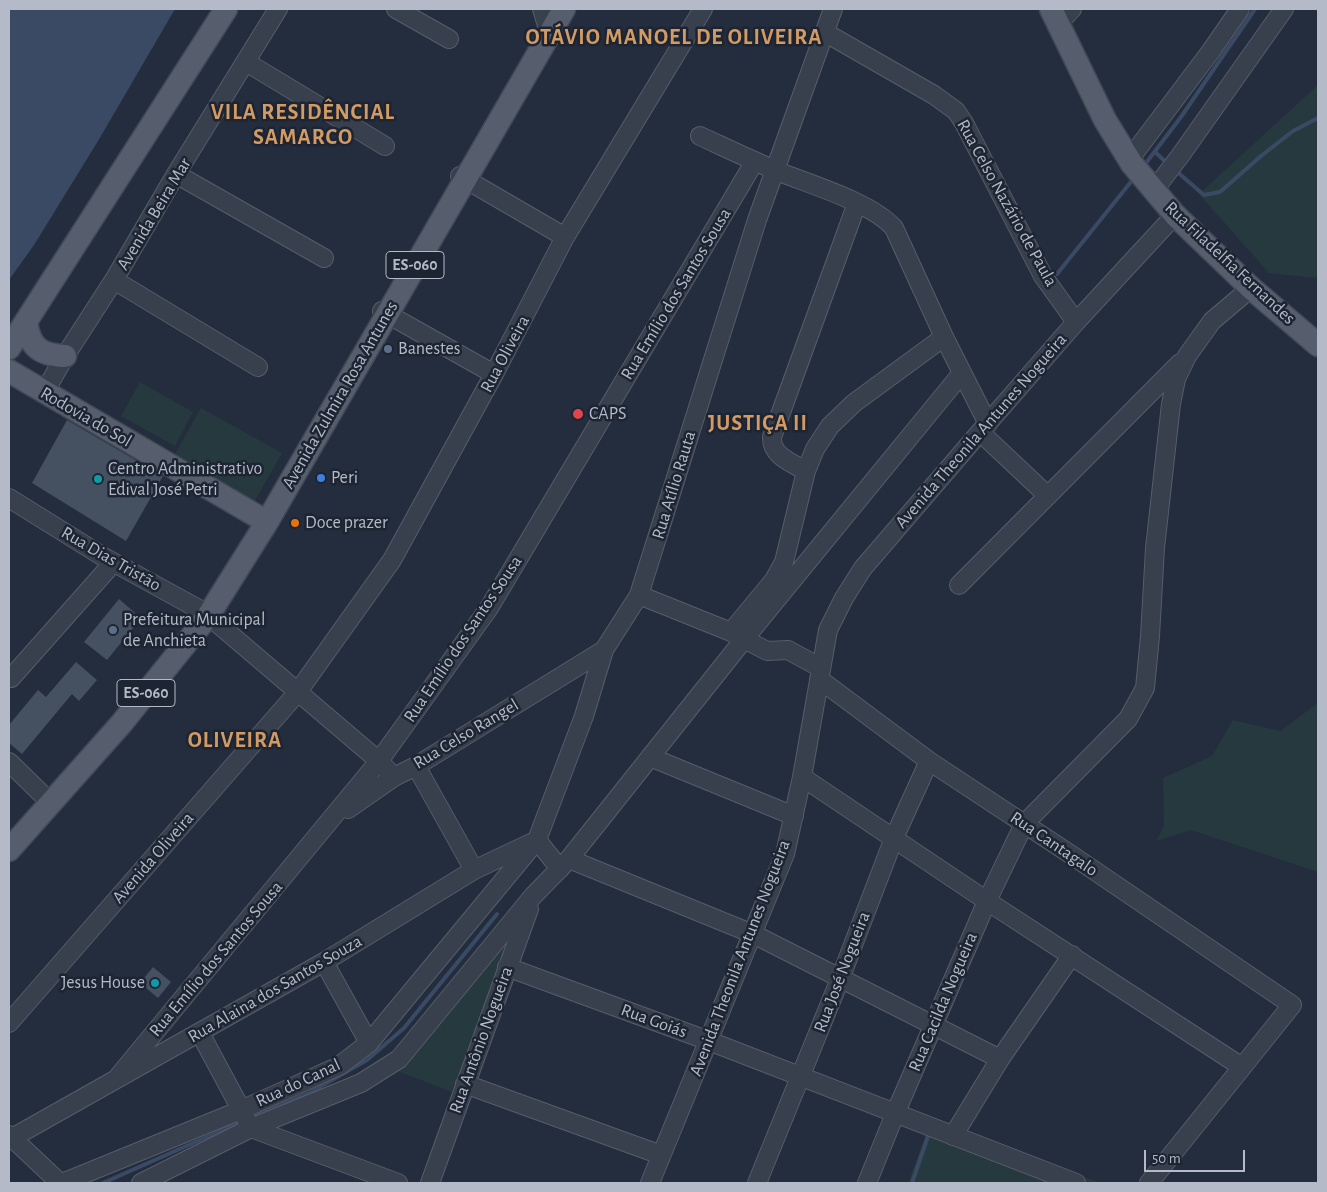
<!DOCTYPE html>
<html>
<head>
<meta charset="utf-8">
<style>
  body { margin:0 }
  #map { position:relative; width:1327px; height:1192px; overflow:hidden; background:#242d3d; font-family:"Alegreya Sans",sans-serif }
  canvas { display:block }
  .frame { position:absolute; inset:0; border:10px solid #b4bac8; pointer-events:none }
  .scale { position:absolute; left:1144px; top:1150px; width:101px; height:22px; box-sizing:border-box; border:2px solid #b4bac8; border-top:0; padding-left:6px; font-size:15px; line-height:18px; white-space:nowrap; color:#b4bac8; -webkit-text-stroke:4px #1d2432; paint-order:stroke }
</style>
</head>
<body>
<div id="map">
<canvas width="1327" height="1192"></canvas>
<div class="frame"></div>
<div class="scale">50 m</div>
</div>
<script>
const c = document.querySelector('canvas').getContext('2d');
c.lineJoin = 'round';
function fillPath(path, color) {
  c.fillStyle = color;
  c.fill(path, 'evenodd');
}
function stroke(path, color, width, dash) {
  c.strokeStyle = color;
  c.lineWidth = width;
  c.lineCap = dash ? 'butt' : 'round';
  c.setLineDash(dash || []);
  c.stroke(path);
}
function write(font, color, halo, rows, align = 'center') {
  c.font = font + ' "Alegreya Sans",sans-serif';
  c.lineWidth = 5;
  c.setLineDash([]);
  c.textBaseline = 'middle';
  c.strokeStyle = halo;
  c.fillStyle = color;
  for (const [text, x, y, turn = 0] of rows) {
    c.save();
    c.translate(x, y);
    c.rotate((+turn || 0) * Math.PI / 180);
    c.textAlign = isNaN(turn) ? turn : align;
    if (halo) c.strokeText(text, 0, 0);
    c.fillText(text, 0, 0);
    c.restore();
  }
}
fillPath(new Path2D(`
  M1318,85V274L1316,278L1269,273L1199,194Z
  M140,382L193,412L175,446L121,416Z
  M201,408L282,453L253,504L172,459Z
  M1318,703V872L1191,830L1156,841L1164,826L1163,778L1212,756L1233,720L1280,731Z
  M514,928L452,1092L395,1070Z
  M931,1121L988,1140L1100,1183H908Z`), '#26393e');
fillPath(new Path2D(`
  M9,9H175L98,141L34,245L9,280Z`), '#3a4a65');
stroke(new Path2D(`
  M1155,152L1168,164
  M1143,167L1181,117L1255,9
  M1175,170L1204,195L1220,192L1261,156L1293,131L1318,118
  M1057,274L1134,178
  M257,1115L311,1092L367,1060L404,1028L497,914
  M103,1183L236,1124
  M912,1183L928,1136`), '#3a4a65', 4);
fillPath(new Path2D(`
  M67,420L163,476L126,541L32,483Z
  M119,599L141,618L107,660L84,642Z
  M76,662L97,680L79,701L72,694L22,754L9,743V725L38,690L46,697Z
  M153,967L171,982L158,998L140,983Z`), '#455061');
const minor = new Path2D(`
  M396,9L449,39
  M542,9L549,32
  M1058,24L1072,9
  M826,33L934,95L956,111L964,123L1043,276L1076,322
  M246,62L385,146
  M700,136C726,148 751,160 777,171C811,185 871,202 894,228L944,337L988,424
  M1129,160L1211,51L1240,9
  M176,174L324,258
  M460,176L565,237
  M1154,190L1180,156L1284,9
  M114,280L258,367
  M382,311L494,374
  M44,393L65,356L114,280L176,174L278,9
  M980,432L1048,496
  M806,471C792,463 771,456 772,437L857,203
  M9,498L102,556L204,612L379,761L394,777
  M959,585L1180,363
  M639,595L731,632L767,651L788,650L821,668
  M731,632L774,580L784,562L806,471L815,449L830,426L854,403L944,337
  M9,678H11L113,563
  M819,679L929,761L1070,854L1292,1005L1149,1183
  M650,757L794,816
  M9,762L51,803
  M416,766L474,870
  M802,777L987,901L1242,1067
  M348,809L394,777L416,766L604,650
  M537,840L560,869
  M569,859L753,934L1000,1059
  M324,962L369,1043
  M507,967L709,1041L1076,1183
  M9,1023L297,693L392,560L494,374L565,237L703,9
  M200,1033L251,1128L398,1183
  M117,1078L379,761L489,608L755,161
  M465,1084L661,1155
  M9,1135L60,1183
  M953,1136L1000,1059L1072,955
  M12,1138L324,962L474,870L531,843
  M62,1183L241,1110L339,1066L369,1043L537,840L584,716L604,650L639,595L757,220L833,9
  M141,1183L251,1128L361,1083L399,1059L533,896L569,859L745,638L962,373
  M430,1183L529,909
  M650,1183L785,854L802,777L828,630L844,598L863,568L980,432L1076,322L1175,215
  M757,1183L840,979L894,838L929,761
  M867,1183L895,1114L987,901L1024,824L1128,719L1145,688L1150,636L1155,548L1171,404L1176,379L1187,356L1212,321L1251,288`);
const major = new Path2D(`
  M1051,9L1105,120L1132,164L1175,215L1251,288L1318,345
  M26,321C29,347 40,355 65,356
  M9,348L226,9
  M9,371L267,522
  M9,850L121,724L208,616L267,522L564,9`);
stroke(minor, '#565d6b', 20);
stroke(major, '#414856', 25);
stroke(minor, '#383f4d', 18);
stroke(major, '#565e6d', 22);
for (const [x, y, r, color] of [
  [388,349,5,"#5c6f8a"],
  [578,414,6,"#e0444e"],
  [321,478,5,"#3f7fe0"],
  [98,479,5,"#0f9aa8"],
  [295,523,5,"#e8710a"],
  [113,630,5,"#5c6f8a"],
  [155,983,5,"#0f9aa8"]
]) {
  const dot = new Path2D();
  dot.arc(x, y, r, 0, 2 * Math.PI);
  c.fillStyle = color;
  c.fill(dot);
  stroke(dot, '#1d2432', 2);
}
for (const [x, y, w] of [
  [415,265,58],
  [146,693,58]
]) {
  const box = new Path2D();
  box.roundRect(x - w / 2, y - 13.5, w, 27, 4);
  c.fillStyle = '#1d2432';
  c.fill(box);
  stroke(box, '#b4bac8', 1);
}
write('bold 16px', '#b4bac8', null, [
  ["ES-060",415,265],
  ["ES-060",146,693]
]);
write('18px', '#b4bac8', '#1d2432', [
  ["Rua Celso Nazário de Paula",1007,203,61],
  ["Avenida Beira Mar",154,214,-59],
  ["Rua Filadelfia Fernandes",1230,263,43],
  ["Rua Emílio dos Santos Sousa",676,294,-59],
  ["Rua Oliveira",505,354,-62],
  ["Avenida Zulmira Rosa Antunes",340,395,-60],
  ["Rodovia do Sol",86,417,30],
  ["Avenida Theonila Antunes Nogueira",981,431,-49],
  ["Rua Atílio Rauta",674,485,-73],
  ["Rua Dias Tristão",111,559,30],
  ["Rua Emílio dos Santos Sousa",463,639,-56],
  ["Rua Celso Rangel",466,734,-31],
  ["Rua Cantagalo",1054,844,34],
  ["Avenida Oliveira",153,858,-49],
  ["Avenida Theonila Antunes Nogueira",740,958,-69],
  ["Rua Emílio dos Santos Sousa",216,959,-50],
  ["Rua José Nogueira",842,972,-69],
  ["Rua Alaina dos Santos Souza",275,989,-30],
  ["Rua Cacilda Nogueira",943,1002,-67],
  ["Rua Goiás",654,1021,20],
  ["Rua Antônio Nogueira",481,1040,-70],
  ["Rua do Canal",298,1083,-25]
]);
write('18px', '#b4bac8', '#1d2432', [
  ["Banestes",398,349],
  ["CAPS",589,414],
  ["Centro Administrativo",108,469],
  ["Edival José Petri",108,490],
  ["Peri",331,478],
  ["Doce prazer",305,523],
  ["Prefeitura Municipal",123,620],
  ["de Anchieta",123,641],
  ["Jesus House",145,983,"right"]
], 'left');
c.letterSpacing = '1px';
write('bold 22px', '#d29b65', '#1d2432', [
  ["OTÁVIO MANOEL DE OLIVEIRA",674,37],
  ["VILA RESIDÊNCIAL",303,112],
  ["SAMARCO",303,137],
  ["JUSTIÇA II",758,423],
  ["OLIVEIRA",235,740]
]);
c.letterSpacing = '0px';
</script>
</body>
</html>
